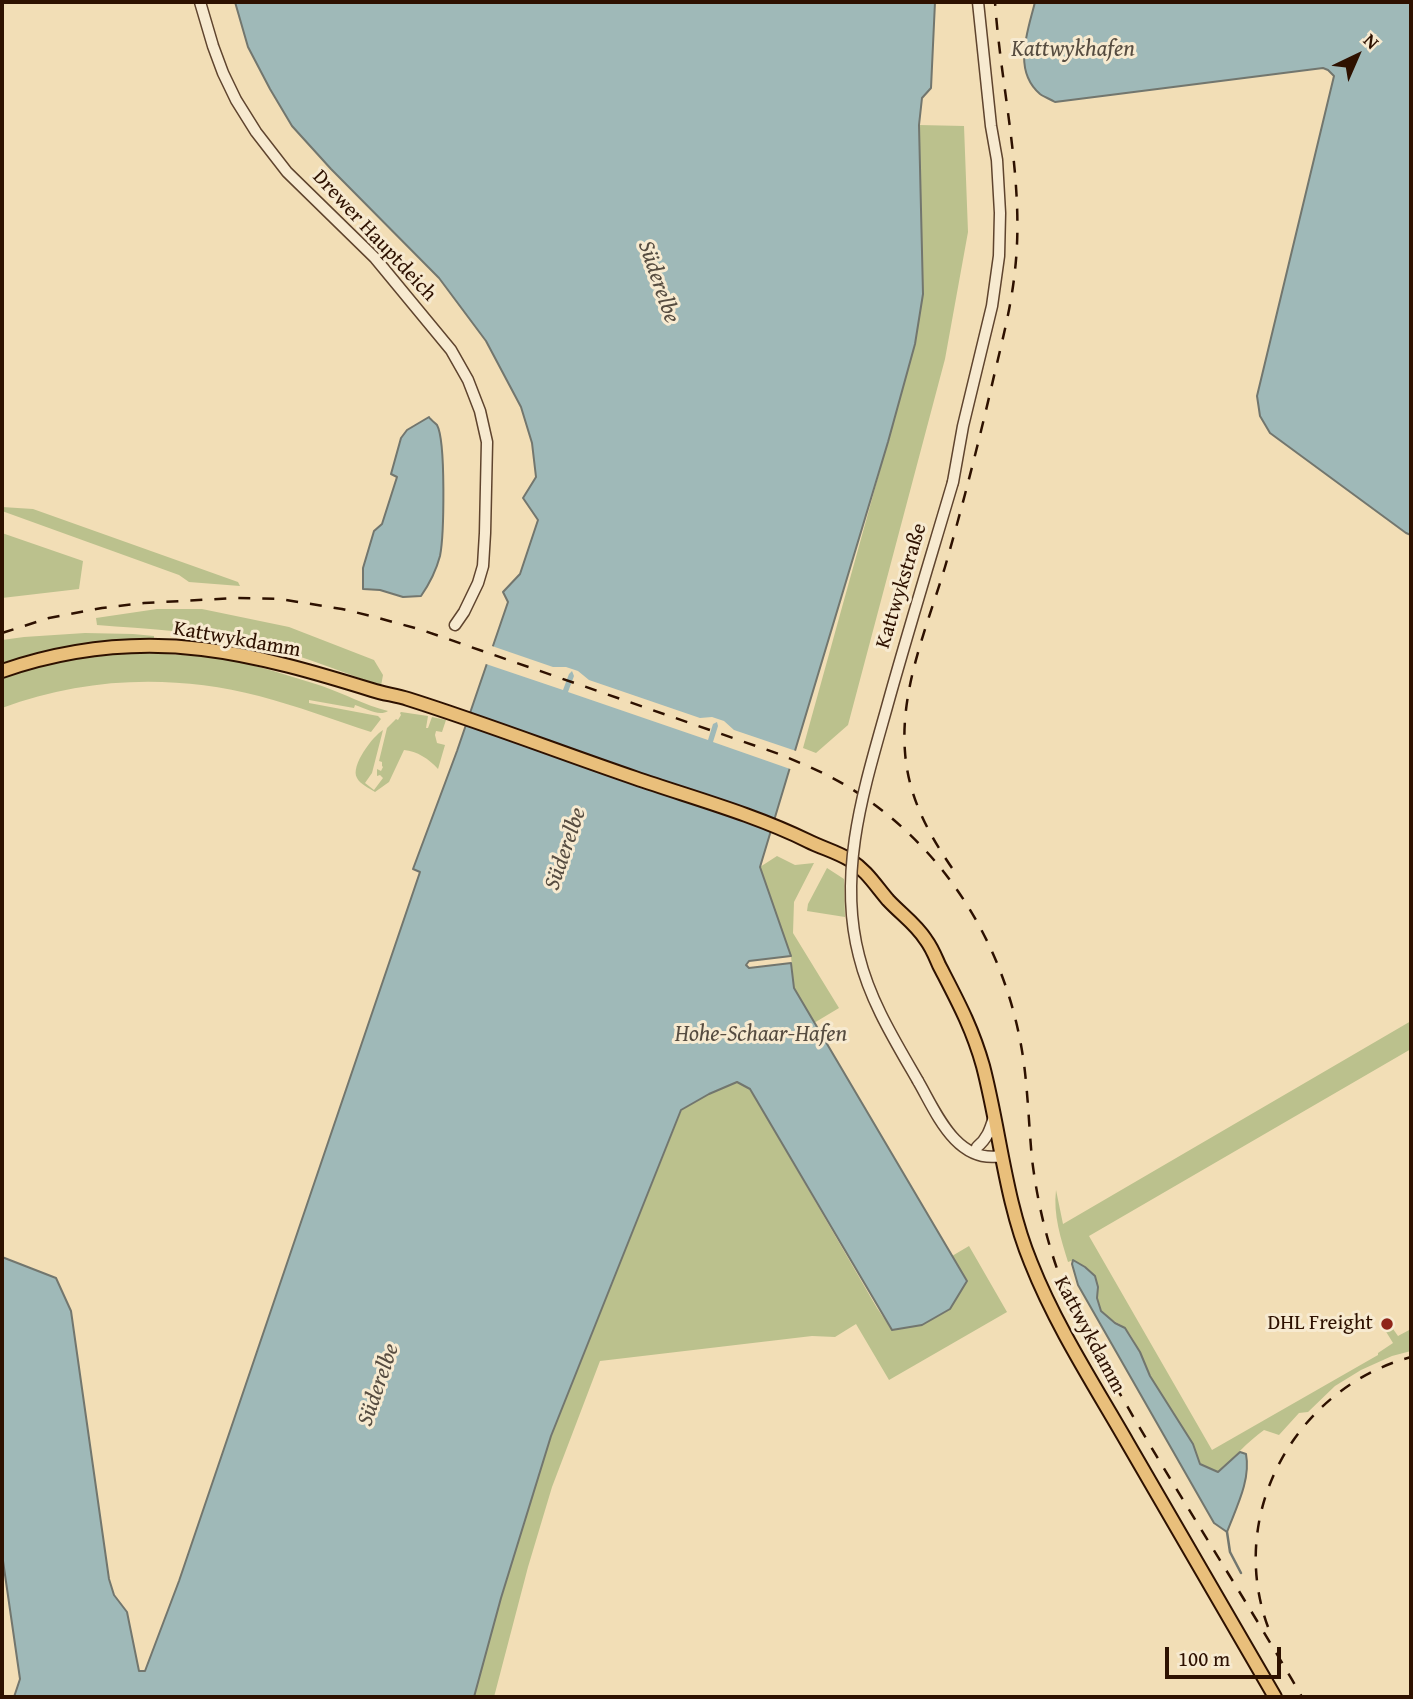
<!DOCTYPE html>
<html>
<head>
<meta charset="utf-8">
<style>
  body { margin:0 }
  #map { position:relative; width:1413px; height:1699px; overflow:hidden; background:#f2deb6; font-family:"Gentium Book Plus",serif }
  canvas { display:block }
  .frame { position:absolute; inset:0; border:4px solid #2e1100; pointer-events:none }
  .north { position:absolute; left:1322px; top:21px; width:70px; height:70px; -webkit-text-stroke:5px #f7ead0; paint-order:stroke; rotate:44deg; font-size:19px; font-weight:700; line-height:28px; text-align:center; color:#2e1100 }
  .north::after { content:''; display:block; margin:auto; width:24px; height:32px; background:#2e1100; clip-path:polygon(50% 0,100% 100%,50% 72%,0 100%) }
  .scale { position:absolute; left:1165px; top:1647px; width:116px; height:32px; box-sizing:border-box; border:4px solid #2e1100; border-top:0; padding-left:9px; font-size:21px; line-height:24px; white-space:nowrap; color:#2e1100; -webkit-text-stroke:5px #f7ead0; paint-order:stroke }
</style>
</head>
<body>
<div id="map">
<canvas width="1413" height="1699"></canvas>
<div class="frame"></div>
<div class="north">N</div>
<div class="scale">100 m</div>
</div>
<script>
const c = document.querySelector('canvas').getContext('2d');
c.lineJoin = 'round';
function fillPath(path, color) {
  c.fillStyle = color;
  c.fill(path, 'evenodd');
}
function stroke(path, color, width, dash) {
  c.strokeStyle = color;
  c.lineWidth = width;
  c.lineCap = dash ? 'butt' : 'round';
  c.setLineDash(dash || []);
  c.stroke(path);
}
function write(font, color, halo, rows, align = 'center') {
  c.font = font + ' "Gentium Book Plus",serif';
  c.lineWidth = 6;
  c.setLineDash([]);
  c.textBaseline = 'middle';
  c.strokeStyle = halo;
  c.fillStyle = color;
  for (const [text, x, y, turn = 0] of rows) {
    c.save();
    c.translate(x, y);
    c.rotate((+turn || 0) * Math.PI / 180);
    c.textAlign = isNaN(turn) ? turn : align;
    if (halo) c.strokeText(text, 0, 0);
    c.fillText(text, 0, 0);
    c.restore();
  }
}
fillPath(new Path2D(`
  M919,125L964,126L968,232L945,359L848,725L816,753L803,748L915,344L923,294Z
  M2,507L33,509L238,582L240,586L189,582L179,575L2,511Z
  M2,533L83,561L79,589L2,598Z
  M157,609H202L289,627L374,660L383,675L381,686C337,670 293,652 247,642C198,631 147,629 97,625L96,618Z
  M85,633L133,634L154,636V642L2,666V640L24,637Z
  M142,653C169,654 196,655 223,659C257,665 290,676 322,686C345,694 364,705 388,711C379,717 365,708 355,705L354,708L309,700V703L378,716L381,719L371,732C334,720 297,706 259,696C174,674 85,677 2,708V678C47,662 94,655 142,653Z
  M401,712L428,716L426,728H428L432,717L446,720L442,732L436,731L435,735L437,743L445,745L438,769C429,759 417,751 404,750L389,782L375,792C369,788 360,784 357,778C350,766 373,736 383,730L372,773L365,783L374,790L383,778L380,775L377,776V769L381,771L383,767L382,766V762L379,761L387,728L396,719L398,720L401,715L400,713Z
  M777,856L795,865L814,863L794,902L793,933L839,1008L814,1023L794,988L791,956L760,867Z
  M827,868L844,879L845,917L807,911L808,904Z
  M1411,1021V1049L1089,1236L1212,1450L1378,1355V1353L1393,1343L1385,1330L1391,1326L1398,1336L1411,1329V1351L1392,1356L1361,1370L1335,1386L1308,1412L1299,1413L1279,1435L1264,1430C1247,1442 1234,1458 1218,1472L1200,1464C1188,1433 1168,1407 1151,1378C1142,1362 1138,1343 1126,1329C1119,1322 1105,1319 1100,1309C1097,1302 1097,1295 1098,1287L1074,1260L1068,1262C1061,1239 1053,1215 1056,1190L1063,1224Z
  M737,1082L750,1089L877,1308L892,1330L966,1281L952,1256L969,1246L1007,1312L889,1380L856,1324L835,1337L812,1336L600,1361L552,1487L528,1567L494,1697H474L501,1598L551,1436L682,1109L709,1094Z`), '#bbc18d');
const water = new Path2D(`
  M235,2H935L931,88L922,98L919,125L923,294L915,344L888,442L760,867L791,956L749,961L746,965L749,968L791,963L794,988L967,1281L950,1309L922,1325L892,1330L750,1089L737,1082L709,1094L681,1110L551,1436L501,1598L474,1697H14L20,1679L2,1554V1257L56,1278L71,1311L109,1579L114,1595L127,1612L139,1671H145L179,1581L420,872L413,869L457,751L508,602L503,592L520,574L538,520L523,498L536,477L532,443L521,407L486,341L439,278L331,169L292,126L270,89L248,47Z
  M1035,2H1411V535L1406,533L1270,433L1260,416L1257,396L1334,76L1328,70L1323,68L1055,102C1050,99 1044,97 1040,94C1012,70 1028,31 1035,2Z
  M429,417C429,418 436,424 437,425C446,441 444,536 440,556C436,571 430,583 421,596L403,597L380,590L363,589V568L374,531L382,524L397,477L391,474L401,438L407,430Z
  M1073,1260L1085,1267L1095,1276L1098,1287L1097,1298L1101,1311L1115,1323L1125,1328L1140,1352L1150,1376L1193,1444L1200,1464L1218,1472L1240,1452L1246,1454C1251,1480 1236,1508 1227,1532L1214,1523L1078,1285L1072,1264Z`);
fillPath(water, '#9fb9b8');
stroke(water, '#72766e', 2);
fillPath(new Path2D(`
  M489,645L553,667H566L578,671L589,680L700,718L712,717L724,721L734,730L799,752L793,770L713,742L718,726L717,722L713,724L708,740L568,692L574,676L572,671L569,674L563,690L483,663Z`), '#f2deb6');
stroke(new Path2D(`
  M1227,1532L1230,1552L1241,1573`), '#72766e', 2.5);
const minor = new Path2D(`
  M200,2L213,46L223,73L236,100L256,132L287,172L375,258L451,350L468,380L480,411L487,442L485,533L483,566L478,583L464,612L455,625
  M953,482L963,426L992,306L999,256L1000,213L997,160L991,126L978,2
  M918,1081C936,1112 956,1164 1001,1156
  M977,1147C987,1139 990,1130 994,1117`);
const major = new Path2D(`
  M2,671C66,649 135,641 202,649C260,656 317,673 372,690C384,694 396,695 408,699C484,723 559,752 635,778C693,798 753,814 808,841C822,848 837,852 850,860C866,870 876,886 888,900C901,914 916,924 926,940C932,948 935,956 939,965C957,1000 972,1027 983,1066C1000,1131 1005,1200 1031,1263C1056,1326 1093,1383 1127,1442C1176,1527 1226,1612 1275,1697`);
stroke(minor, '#5f442e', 13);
stroke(major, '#2e1100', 16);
stroke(minor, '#f7ead0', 10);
stroke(major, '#e9bf7b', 12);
stroke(new Path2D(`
  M2,633L49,618L102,608L144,603L236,598L280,599L342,609L375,617L422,630L779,754C803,764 828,774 850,788C947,848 1009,951 1024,1064C1028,1095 1029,1127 1032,1159C1038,1208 1050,1255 1069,1300C1087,1341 1112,1379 1134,1418C1189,1512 1248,1603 1302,1697
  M952,868C928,833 908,796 905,752C900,689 927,627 945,567C962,508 977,449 991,389C1000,349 1011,310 1015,270C1025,182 1001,90 995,2
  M1268,1627C1226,1513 1296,1388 1411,1357`), '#2e1100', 2.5, [12, 12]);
const minorBridge = new Path2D(`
  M918,1081C895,1041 870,1001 859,956C836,868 867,780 890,696C910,625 932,553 953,482`);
stroke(minorBridge, '#5f442e', 13, []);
stroke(minorBridge, '#f7ead0', 10);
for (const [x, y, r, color] of [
  [1387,1324,7,"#8f2418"]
]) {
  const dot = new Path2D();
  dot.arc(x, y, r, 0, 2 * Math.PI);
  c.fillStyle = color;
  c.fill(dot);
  stroke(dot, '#f7ead0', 2.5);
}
write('21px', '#2e1100', '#f7ead0', [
  ["Drewer Hauptdeich",374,236,47],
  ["Kattwykstraße",902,586,-73],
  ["Kattwykdamm",237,640,10],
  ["Kattwykdamm",1089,1335,62]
]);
write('21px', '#2e1100', '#f7ead0', [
  ["DHL Freight",1373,1324]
], 'right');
write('italic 23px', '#564c40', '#f7ead0', [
  ["Kattwykhafen",1073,50],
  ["Süderelbe",658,282,71],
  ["Süderelbe",566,849,-71],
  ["Hohe-Schaar-Hafen",761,1035],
  ["Süderelbe",379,1385,-71]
]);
</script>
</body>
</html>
